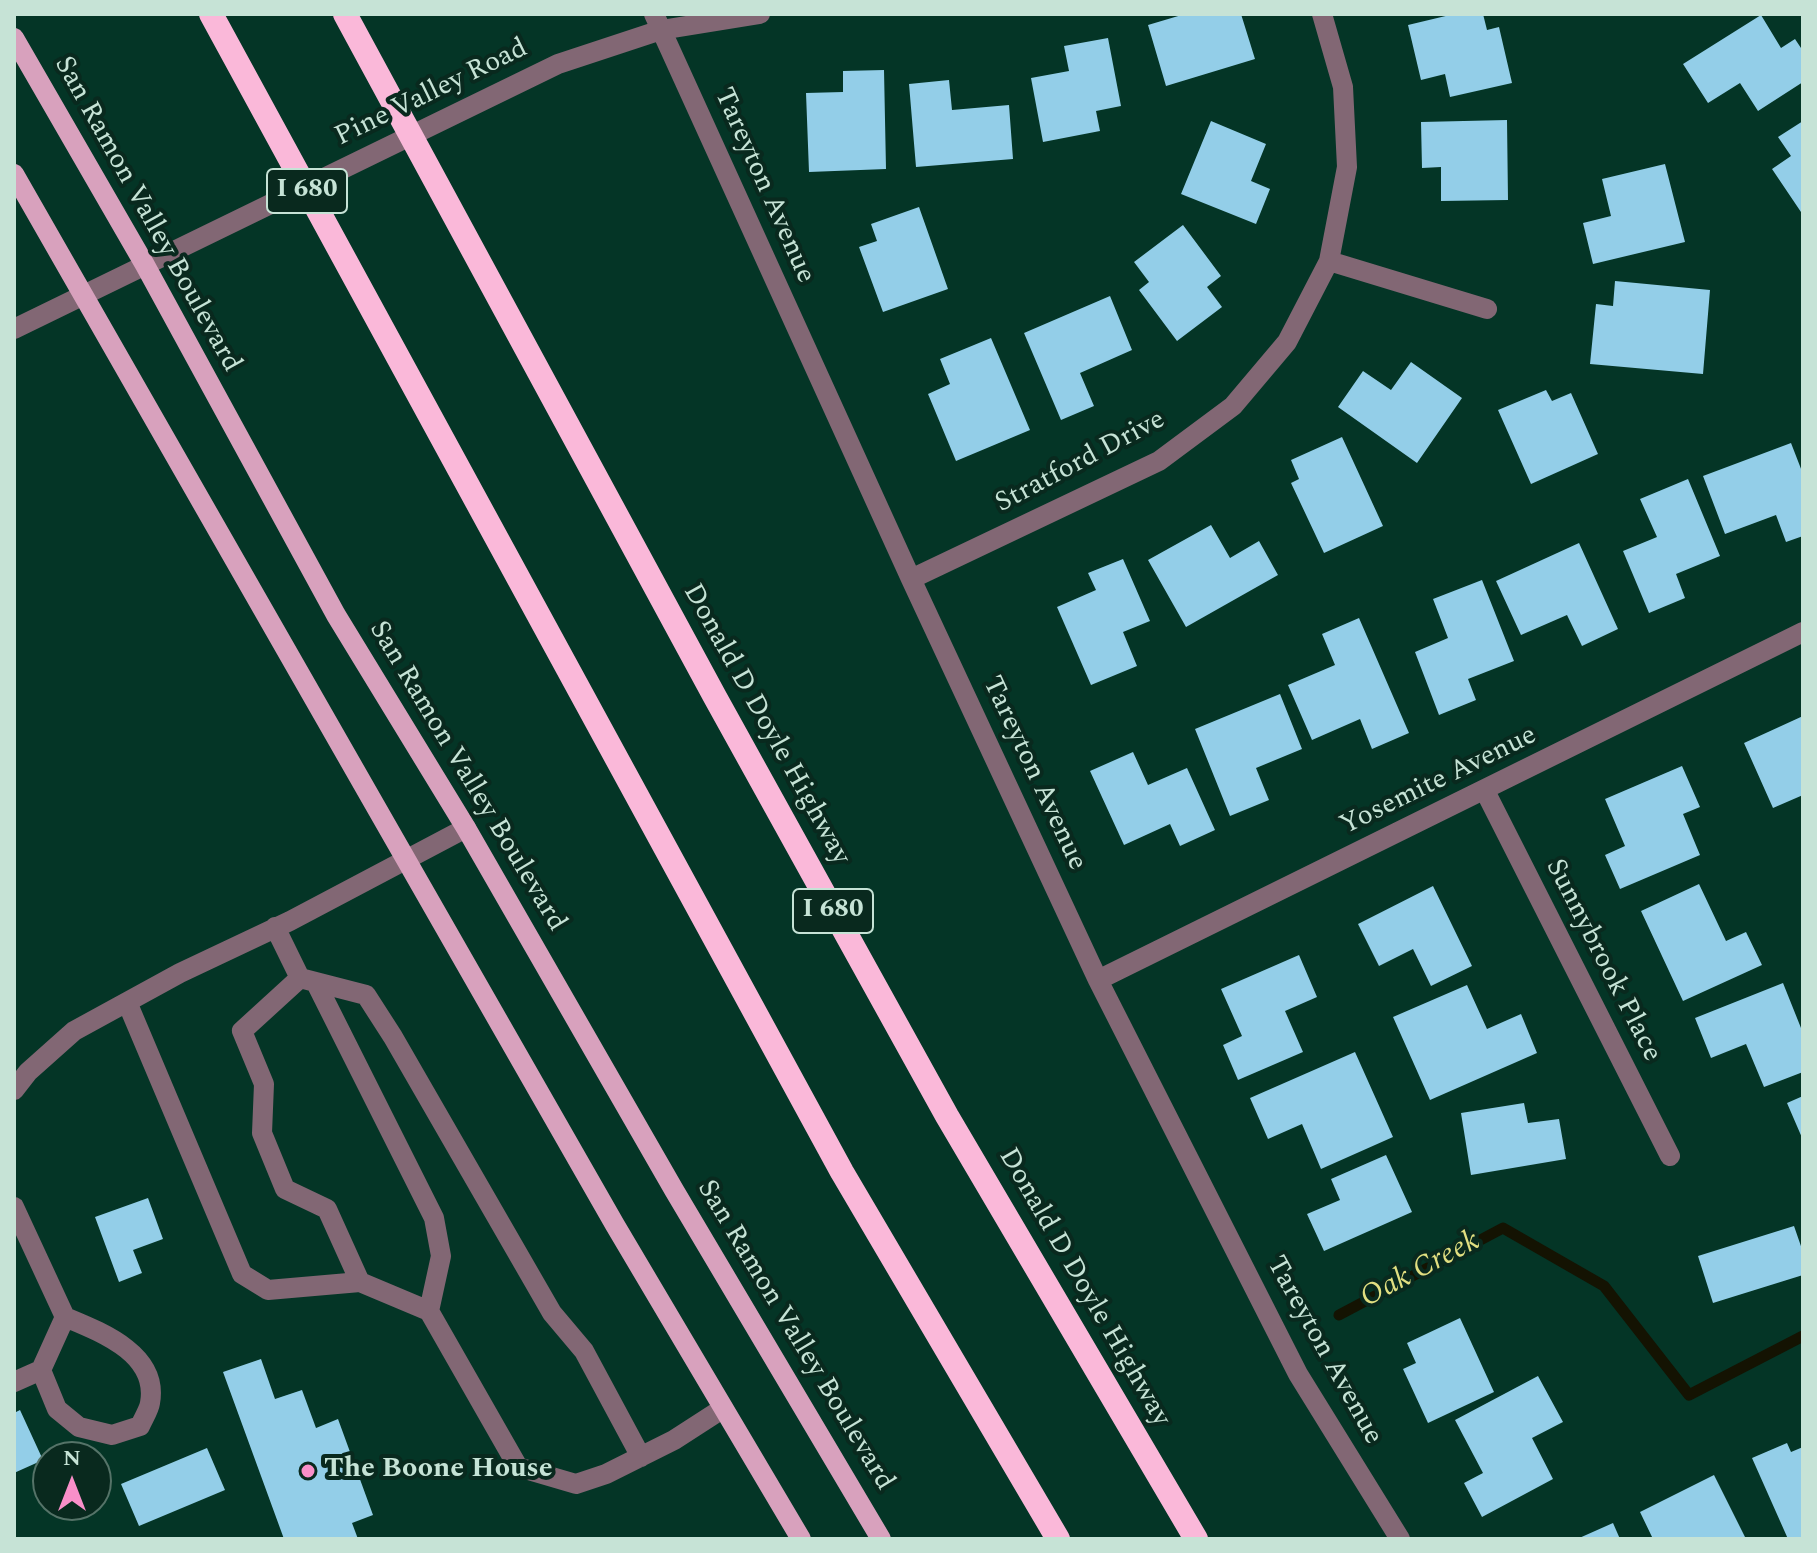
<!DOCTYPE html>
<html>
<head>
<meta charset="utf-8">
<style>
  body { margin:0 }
  #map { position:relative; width:1817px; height:1553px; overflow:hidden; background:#043526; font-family:Spectral,serif }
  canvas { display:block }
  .frame { position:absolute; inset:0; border:16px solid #c6e3d6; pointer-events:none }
  .north { position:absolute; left:32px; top:1441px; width:80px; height:80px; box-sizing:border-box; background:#09291e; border:2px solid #557368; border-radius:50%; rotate:0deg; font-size:22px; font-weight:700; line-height:32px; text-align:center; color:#c6e3d6 }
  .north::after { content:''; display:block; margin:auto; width:28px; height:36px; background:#f98fc9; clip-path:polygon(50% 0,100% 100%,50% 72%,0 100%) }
</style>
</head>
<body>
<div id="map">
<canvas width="1817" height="1553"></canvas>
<div class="frame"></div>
<div class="north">N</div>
</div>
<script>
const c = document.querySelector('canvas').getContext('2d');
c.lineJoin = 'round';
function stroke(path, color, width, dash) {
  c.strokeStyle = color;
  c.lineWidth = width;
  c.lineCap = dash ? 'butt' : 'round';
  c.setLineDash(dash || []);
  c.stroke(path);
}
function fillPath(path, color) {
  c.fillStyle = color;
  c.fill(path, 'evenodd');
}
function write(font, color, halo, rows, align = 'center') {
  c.font = font + ' Spectral,serif';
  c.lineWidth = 8;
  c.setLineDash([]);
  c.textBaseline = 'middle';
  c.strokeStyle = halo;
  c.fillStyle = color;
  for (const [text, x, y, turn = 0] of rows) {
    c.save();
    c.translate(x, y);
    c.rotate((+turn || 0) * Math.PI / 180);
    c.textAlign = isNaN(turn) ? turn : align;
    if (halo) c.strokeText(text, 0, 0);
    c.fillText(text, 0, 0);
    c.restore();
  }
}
stroke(new Path2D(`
  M1339,1315L1503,1228L1604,1286L1689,1395L1803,1336`), '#141302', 11);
fillPath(new Path2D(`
  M1185,14H1241L1255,59L1166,86L1148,25Z
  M1454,14H1483L1487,30L1499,27L1512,83L1450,97L1445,74L1421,80L1408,25Z
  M1761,15L1781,48L1795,39L1803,51V82L1758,111L1740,83L1708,103L1683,64Z
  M1108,38L1121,106L1096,111L1100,131L1043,142L1031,78L1069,71L1064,46Z
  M884,70L886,169L809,172L806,93L843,92V71Z
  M949,80L952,110L1009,105L1013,159L916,167L909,84Z
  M1507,120L1508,200L1441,201V167L1422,168L1421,122Z
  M1211,121L1266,144L1251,181L1270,189L1256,224L1181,194Z
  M1803,121V215L1772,169L1791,156L1778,137Z
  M1665,164L1685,242L1593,264L1583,223L1611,216L1602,179Z
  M919,207L948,289L883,312L859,247L877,241L871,224Z
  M1183,225L1221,276L1207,287L1222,307L1177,341L1139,290L1149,282L1134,262Z
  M1615,281L1710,290L1703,374L1590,364L1596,304L1613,306Z
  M1110,296L1132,350L1080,373L1094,406L1061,420L1024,333Z
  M991,338L1030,430L956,461L928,394L950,384L940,359Z
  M1411,362L1462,398L1417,463L1338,407L1363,371L1391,390Z
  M1546,390L1552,401L1571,393L1598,454L1531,484L1498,410Z
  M1342,437L1383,526L1324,553L1291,483L1299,479L1291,460Z
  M1791,443L1803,474V536L1786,542L1776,515L1725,534L1703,476Z
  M1688,479L1720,556L1676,574L1685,598L1649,613L1623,551L1657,537L1640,499Z
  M1211,525L1230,558L1259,541L1278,575L1186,627L1148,560Z
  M1579,543L1618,629L1582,646L1567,615L1521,635L1496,581Z
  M1123,559L1150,621L1123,632L1137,666L1091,685L1057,607L1096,590L1088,573Z
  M1482,580L1514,661L1468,679L1476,700L1439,715L1415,652L1448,638L1433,599Z
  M1359,618L1409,733L1372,749L1360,719L1312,740L1288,685L1335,665L1322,634Z
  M1280,694L1302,749L1256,768L1269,800L1230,816L1195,729Z
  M1803,716V795L1773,808L1744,743Z
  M1133,752L1148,785L1187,768L1215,830L1180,846L1170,824L1124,845L1090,771Z
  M1682,766L1700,807L1683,814L1700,855L1620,889L1605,855L1625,846L1605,799Z
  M1699,884L1726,941L1746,932L1762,965L1683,1001L1641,911Z
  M1433,886L1472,966L1431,986L1413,949L1379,966L1358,924Z
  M1299,955L1317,997L1285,1011L1303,1052L1238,1080L1223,1045L1242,1036L1221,989Z
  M1783,983L1803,1033V1072L1764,1087L1746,1044L1711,1058L1695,1018Z
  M1467,985L1487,1029L1521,1014L1537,1053L1430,1100L1393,1017Z
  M1355,1052L1393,1137L1321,1169L1302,1124L1268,1139L1250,1098Z
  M1803,1096V1140L1787,1103Z
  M1524,1103L1528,1123L1559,1119L1566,1159L1471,1175L1461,1113Z
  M1386,1155L1412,1212L1324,1251L1307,1214L1340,1200L1331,1179Z
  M148,1198L163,1239L133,1250L142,1273L119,1282L95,1217Z
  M1794,1226L1803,1252V1275L1713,1303L1698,1256Z
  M1460,1318L1494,1392L1428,1423L1403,1369L1416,1363L1407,1343Z
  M261,1359L275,1399L302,1390L316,1428L338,1419L373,1515L352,1523L358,1539H284L223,1372Z
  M1538,1376L1563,1422L1532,1438L1553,1479L1482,1517L1464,1483L1483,1473L1455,1420Z
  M20,1410L43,1460L14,1473V1413Z
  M1787,1443L1791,1452L1803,1447V1539H1788L1752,1458Z
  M207,1448L225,1490L139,1526L121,1484Z
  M1714,1475L1746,1539H1653L1640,1512Z
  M1613,1523L1620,1539H1577Z`), '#93cee8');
stroke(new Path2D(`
  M654,14L911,579L1098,980L1298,1374L1400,1539
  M1329,261L1487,309
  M14,329L558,64L661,30L760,14
  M911,579L1159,461L1233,406L1287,342L1329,261L1347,167L1343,87L1322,14
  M1485,791L1670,1156
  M275,927L300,978L366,995L393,1037L552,1313L584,1351L641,1457
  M300,978L242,1031L264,1084L262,1133L285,1189L327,1209L360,1282
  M1098,980L1803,632
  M316,983L434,1218L441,1256L429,1311L518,1467L576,1484L606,1474L674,1440L722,1409
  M127,1002L242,1274L268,1290L360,1282L429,1311
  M14,1090L28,1072L74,1031L180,973L290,921L466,828
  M14,1207L65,1317L41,1370L14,1382
  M41,1370L57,1409L79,1427L112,1435L140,1426C143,1419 149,1410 150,1403C159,1354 101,1332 65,1317`), '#826774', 20);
stroke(new Path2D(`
  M14,38L145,265L336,615L466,828L674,1190L881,1539
  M14,174L615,1225L801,1539`), '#d8a1bd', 20);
stroke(new Path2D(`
  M211,14L842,1172L1058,1539
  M345,14L715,697L947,1116L1196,1539`), '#fab8d9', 24);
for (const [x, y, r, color] of [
  [308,1471,8,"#f98fc9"]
]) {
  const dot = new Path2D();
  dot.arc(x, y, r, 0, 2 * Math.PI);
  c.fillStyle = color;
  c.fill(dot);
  stroke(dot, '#09291e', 3);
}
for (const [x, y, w] of [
  [307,191,80],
  [833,911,80]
]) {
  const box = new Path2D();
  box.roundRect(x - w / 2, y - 22, w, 44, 6);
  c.fillStyle = '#09291e';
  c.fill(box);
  stroke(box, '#c6e3d6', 2);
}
write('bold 26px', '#c6e3d6', null, [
  ["I 680",307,191],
  ["I 680",833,911]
]);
write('28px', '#c6e3d6', '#09291e', [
  ["Pine Valley Road",432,94,-26],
  ["Tareyton Avenue",763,186,66],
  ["San Ramon Valley Boulevard",146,215,61],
  ["Stratford Drive",1081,463,-28],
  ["Donald D Doyle Highway",765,725,61],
  ["Tareyton Avenue",1033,774,65],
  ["San Ramon Valley Boulevard",466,777,59],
  ["Yosemite Avenue",1439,782,-26],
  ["Sunnybrook Place",1602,961,63],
  ["Donald D Doyle Highway",1083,1288,60],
  ["San Ramon Valley Boulevard",794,1336,59],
  ["Tareyton Avenue",1323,1351,61]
]);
write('bold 28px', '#c6e3d6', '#09291e', [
  ["The Boone House",324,1471]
], 'left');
write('italic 30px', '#e1df81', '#09291e', [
  ["Oak Creek",1421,1271,-28]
]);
</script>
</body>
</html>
